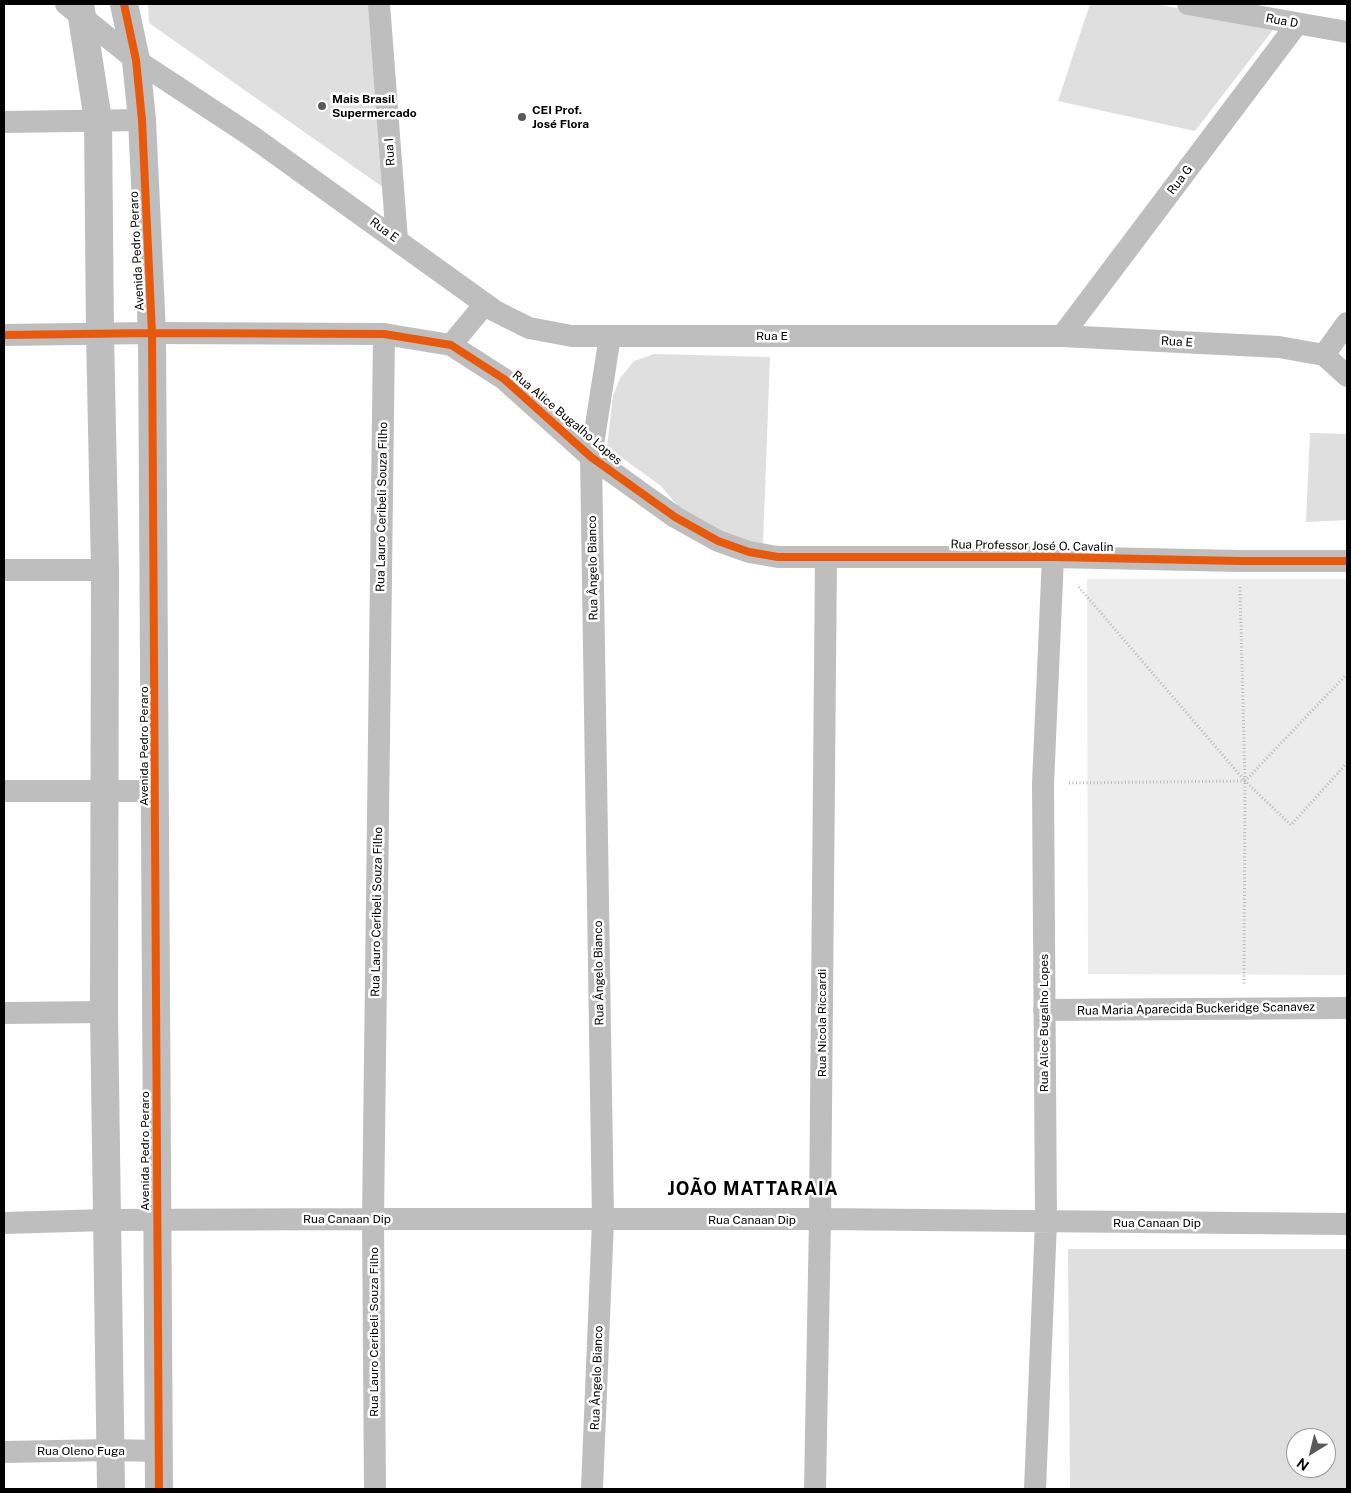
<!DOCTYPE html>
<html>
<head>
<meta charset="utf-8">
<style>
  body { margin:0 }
  #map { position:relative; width:1351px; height:1493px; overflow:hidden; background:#fff; font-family:"Public Sans",sans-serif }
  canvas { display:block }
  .frame { position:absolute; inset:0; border:5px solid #000; pointer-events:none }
  .north { position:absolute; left:1286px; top:1428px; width:50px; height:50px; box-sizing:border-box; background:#fff; border:1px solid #999; border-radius:50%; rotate:216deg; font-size:14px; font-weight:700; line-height:20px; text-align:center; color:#000 }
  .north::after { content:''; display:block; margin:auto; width:18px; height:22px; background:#595959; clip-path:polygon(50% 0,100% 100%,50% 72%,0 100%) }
</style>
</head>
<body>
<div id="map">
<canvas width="1351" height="1493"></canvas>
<div class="frame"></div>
<div class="north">N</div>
</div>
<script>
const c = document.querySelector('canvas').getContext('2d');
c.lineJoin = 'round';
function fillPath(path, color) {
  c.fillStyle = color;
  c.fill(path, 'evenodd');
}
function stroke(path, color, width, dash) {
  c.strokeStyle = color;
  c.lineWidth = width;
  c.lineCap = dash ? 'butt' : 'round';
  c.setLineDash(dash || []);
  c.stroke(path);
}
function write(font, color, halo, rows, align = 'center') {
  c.font = font + ' "Public Sans",sans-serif';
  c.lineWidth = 5;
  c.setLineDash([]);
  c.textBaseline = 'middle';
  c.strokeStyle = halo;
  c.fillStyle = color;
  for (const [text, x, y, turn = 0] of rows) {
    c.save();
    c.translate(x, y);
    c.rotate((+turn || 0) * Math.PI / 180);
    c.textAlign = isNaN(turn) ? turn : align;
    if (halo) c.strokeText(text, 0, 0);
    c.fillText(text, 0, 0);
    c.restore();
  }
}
fillPath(new Path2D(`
  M1087,579H1347V975L1088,974Z`), '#ececec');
fillPath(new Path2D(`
  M148,4H370L384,188L149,23Z
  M1090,4H1155L1276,26L1195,131L1058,101Z
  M654,354L770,357L763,544L726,537L682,511L661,486L607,447L613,396L620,378L634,361Z
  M1310,433L1347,434V520L1306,522Z
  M1068,1249H1347V1489H1070ZM1296,1438H1326V1468H1296Z`), '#dfdfdf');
stroke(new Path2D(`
  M1240,587L1245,781L1244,985
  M1347,674L1245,781L1291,825L1347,763
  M1069,783L1245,781L1077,585`), '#b9b9b9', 3, [1, 2.5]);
stroke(new Path2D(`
  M66,4L136,60L250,135L495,311L529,328L572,336H1062L1279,347L1324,355L1347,376
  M379,4L397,240
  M1188,4L1347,32
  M4,122L142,120
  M4,335L152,333L384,334L451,345L504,379L591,457L675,517L718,541L749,552L778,557H1053L1239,561H1347
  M1062,336L1297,24
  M451,345L485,304
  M1324,355L1347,323
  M4,570H105
  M4,791H155
  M1044,1010L1347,1008
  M4,1013L104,1012
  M4,1223L106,1220L373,1219H820L1347,1224
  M4,1452L110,1450L158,1451
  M375,1489L373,1219L384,334
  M592,1489L603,1220L591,457L610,336
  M815,1489L820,1219L826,557
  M1035,1489L1046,1222L1043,784L1053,557`), '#bebebe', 22);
stroke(new Path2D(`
  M80,4L98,120L100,334L105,570L104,1012L111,1489
  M124,4L136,60L142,120L152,333L159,1489`), '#bebebe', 28);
stroke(new Path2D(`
  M124,4L136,60L142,120L152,333L159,1489
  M4,335L152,333L384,334L451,345L504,379L591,457L675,517L718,541L749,552L778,557H1053L1239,561H1347`), '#e8590c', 8);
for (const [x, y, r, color] of [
  [322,106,5,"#595959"],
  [522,117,5,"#595959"]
]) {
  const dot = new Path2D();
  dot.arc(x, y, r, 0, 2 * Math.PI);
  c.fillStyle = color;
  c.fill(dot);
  stroke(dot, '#fff', 2);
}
write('12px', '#000', '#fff', [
  ["Rua D",1282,21,10],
  ["Rua I",390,152,-94],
  ["Rua G",1180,180,-53],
  ["Rua E",384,230,36],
  ["Avenida Pedro Peraro",137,251,-93],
  ["Rua E",772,336],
  ["Rua E",1177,342,3],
  ["Rua Alice Bugalho Lopes",567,418,40],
  ["Rua Lauro Ceribeli Souza Filho",382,507,-89],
  ["Rua Professor José O. Cavalin",1032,546,1],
  ["Rua Ângelo Bianco",593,568,-91],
  ["Avenida Pedro Peraro",144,746,-90],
  ["Rua Lauro Ceribeli Souza Filho",377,912,-89],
  ["Rua Ângelo Bianco",599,973,-91],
  ["Rua Maria Aparecida Buckeridge Scanavez",1196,1009,-1],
  ["Rua Nicola Riccardi",822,1023,-90],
  ["Rua Alice Bugalho Lopes",1044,1023,-90],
  ["Avenida Pedro Peraro",145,1151,-90],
  ["Rua Canaan Dip",347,1219],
  ["Rua Canaan Dip",752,1220],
  ["Rua Canaan Dip",1157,1223],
  ["Rua Lauro Ceribeli Souza Filho",374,1332,-90],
  ["Rua Ângelo Bianco",597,1378,-88],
  ["Rua Oleno Fuga",81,1451]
]);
write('bold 12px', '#000', '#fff', [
  ["Mais Brasil",332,99],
  ["Supermercado",332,113],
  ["CEI Prof.",532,110],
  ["José Flora",532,124]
], 'left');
c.letterSpacing = '1px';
write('bold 18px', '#000', '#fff', [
  ["JOÃO MATTARAIA",753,1189]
]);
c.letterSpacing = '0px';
</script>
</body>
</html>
